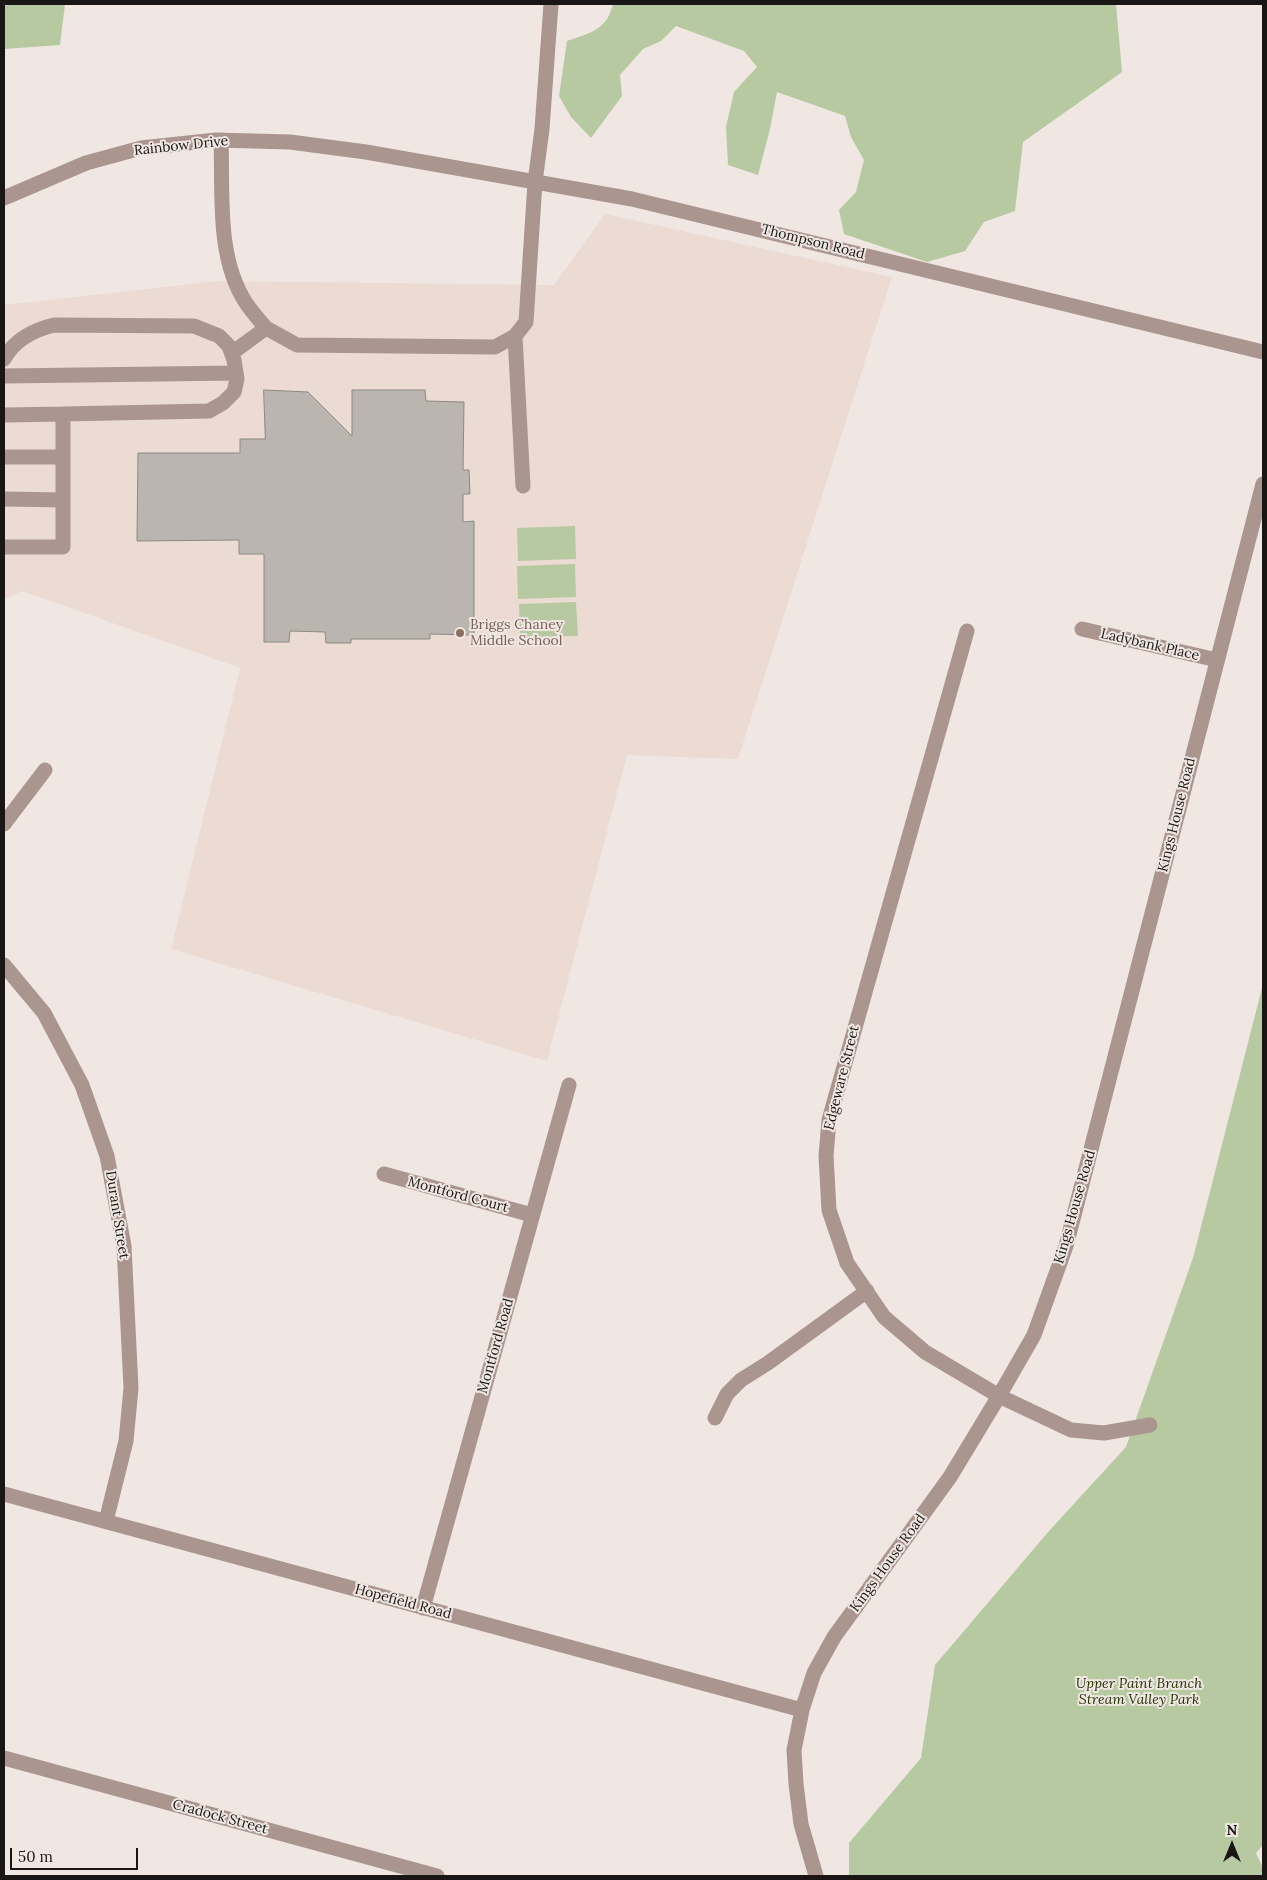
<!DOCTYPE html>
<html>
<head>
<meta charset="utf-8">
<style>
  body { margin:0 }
  #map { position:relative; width:1267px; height:1880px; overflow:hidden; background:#f0e7e3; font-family:Lora,serif }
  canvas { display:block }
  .frame { position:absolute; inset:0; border:5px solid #191615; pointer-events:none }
  .north { position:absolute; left:1207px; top:1820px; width:50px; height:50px; -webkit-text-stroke:4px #f0e7e3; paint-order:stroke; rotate:0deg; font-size:14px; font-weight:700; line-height:20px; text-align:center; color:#191615 }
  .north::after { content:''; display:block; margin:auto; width:18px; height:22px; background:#191615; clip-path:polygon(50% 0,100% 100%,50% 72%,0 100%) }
  .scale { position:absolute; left:10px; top:1848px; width:128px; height:22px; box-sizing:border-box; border:2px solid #191615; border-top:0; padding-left:6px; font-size:15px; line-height:18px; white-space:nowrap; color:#191615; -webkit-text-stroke:4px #f0e7e3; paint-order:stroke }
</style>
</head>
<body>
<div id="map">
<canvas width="1267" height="1880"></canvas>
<div class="frame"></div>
<div class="north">N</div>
<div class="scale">50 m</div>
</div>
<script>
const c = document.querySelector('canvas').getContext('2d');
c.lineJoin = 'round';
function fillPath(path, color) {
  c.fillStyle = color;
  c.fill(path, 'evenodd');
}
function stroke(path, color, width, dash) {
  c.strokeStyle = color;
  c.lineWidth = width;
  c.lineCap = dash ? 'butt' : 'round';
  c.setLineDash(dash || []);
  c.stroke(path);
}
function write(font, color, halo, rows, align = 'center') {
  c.font = font + ' Lora,serif';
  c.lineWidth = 4;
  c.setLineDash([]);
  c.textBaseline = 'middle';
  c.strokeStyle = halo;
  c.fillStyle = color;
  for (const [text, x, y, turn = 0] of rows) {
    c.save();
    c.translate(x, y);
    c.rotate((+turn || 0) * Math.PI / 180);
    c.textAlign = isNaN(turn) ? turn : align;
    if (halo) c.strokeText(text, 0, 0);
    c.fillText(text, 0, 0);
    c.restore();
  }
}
fillPath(new Path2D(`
  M605,214L892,277L738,759L627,755L547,1061L171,949L240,668L22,591L4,599V305L218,281L554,285Z`), '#ecdbd3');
fillPath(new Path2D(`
  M4,4H65L60,45L4,49Z
  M613,4H1116L1122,72L1023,142L1015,211L984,222L965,251L927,262L844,234L839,210L856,192L864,160L851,137L845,116L777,92L770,129L758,175L728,165L726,127L734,92L757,67L744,51L676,26L661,41L643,49L620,75L622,96L591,138L571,117L559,96L567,41C590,33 607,30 613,4Z
  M575,526L576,559L518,561L517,528Z
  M575,564L576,597L518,599L517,566Z
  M576,602L578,636L520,637L519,604Z
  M1263,984V1845L1256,1853L1263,1868V1876H848L849,1874V1843L921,1758L935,1665L1049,1531L1126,1447L1193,1258Z`), '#b7c9a1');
const building = new Path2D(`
  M264,390L308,392L352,436V390H425L426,401L464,402L463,470H469L470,494H463V522L474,521V635L430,634V639H351V643H326L325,632L290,631L289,642H264V554H239V540L137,541L138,453H240V439H265Z`);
fillPath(building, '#bab5ae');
stroke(building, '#8e8982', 1);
stroke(new Path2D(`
  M221,140C223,193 216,257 246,303C252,312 259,320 266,328
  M4,198L86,163L141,148L216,140L290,142L366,152L632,199L1263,352
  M515,336L523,486
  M232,353L266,328L297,345L495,347L515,336L526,322L535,182L542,129L551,4
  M4,359C15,339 33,330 54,325L194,326L219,336L229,346L234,360L237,379L234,392L223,403L209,411L63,414
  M4,376L236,373
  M4,415L63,414V547H4
  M4,457H63
  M4,499L63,500
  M1082,629L1217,660
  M967,631L829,1120L826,1156L829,1210L847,1263L884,1317L925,1352L999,1396L1071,1430L1104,1433L1150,1425
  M4,824L45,770
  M4,965L44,1013L82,1085L107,1156L124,1246L131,1388L126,1441L106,1521
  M384,1174L532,1215
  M715,1418L727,1394L741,1380L768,1363L867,1291
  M4,1494L802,1710
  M423,1608L569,1085
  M4,1758L437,1876
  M816,1876L801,1824L796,1784L794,1750L802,1710L814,1673L834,1637L950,1477L999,1396L1034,1335L1066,1246L1263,484`), '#aa958f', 15);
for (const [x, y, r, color] of [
  [460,633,5,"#8d6e63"]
]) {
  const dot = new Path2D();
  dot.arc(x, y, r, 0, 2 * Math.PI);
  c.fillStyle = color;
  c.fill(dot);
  stroke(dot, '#f0e7e3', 2);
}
write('14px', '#191615', '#f0e7e3', [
  ["Rainbow Drive",181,146,-6],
  ["Thompson Road",813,242,14],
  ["Ladybank Place",1150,645,13],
  ["Kings House Road",1177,815,-76],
  ["Edgeware Street",842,1078,-76],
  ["Montford Court",458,1195,15],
  ["Kings House Road",1075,1207,-74],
  ["Durant Street",117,1215,81],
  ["Montford Road",496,1346,-74],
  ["Kings House Road",888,1563,-54],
  ["Hopefield Road",403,1602,15],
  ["Cradock Street",220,1817,15]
]);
write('14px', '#785e54', '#f0e7e3', [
  ["Briggs Chaney",470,625],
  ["Middle School",470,641]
], 'left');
write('italic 14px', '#243406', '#f0e7e3', [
  ["Upper Paint Branch",1139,1684],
  ["Stream Valley Park",1139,1700]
]);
</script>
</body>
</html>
